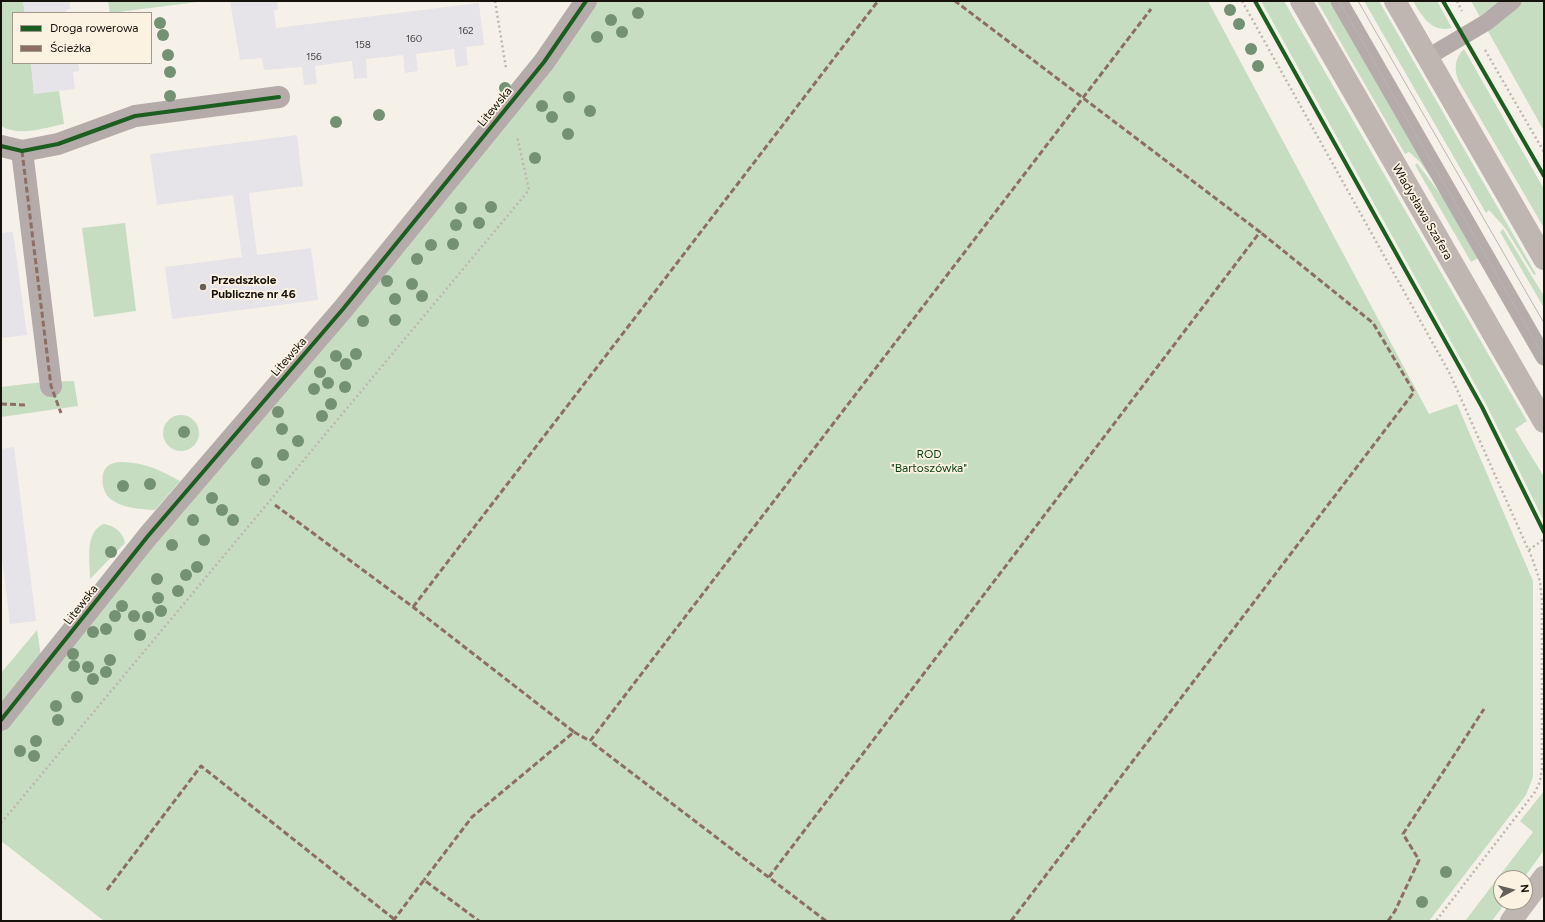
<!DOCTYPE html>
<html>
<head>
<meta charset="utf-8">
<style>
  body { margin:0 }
  #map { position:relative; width:1545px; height:922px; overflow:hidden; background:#f6f1e8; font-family:Figtree,sans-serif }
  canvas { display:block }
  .frame { position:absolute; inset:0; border:2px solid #15120c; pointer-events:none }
  .legend { position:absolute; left:12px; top:12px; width:140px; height:52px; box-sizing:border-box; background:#fcf2e2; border:1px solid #a0988c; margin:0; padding:5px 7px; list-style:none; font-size:12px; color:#15120c }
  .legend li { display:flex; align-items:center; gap:8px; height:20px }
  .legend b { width:20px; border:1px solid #a0988c }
  .north { position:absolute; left:1493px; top:870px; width:40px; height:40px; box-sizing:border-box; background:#fcf2e2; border:1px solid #a0988c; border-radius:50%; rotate:83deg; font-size:11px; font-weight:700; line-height:16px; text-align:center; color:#15120c }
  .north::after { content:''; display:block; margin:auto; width:14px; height:18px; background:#646059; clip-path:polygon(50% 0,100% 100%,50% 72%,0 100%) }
</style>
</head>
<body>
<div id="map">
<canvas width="1545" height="922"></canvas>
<div class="frame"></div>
<ul class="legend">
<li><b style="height:5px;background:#1b5e20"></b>Droga rowerowa</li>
<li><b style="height:5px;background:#8d6e63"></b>Ścieżka</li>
</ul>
<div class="north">N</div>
</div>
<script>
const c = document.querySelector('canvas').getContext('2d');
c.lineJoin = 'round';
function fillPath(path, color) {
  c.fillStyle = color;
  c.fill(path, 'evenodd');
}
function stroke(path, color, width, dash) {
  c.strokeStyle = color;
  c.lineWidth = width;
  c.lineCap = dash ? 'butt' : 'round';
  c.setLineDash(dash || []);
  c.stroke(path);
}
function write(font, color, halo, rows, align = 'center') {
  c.font = font + ' Figtree,sans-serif';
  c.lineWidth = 3.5;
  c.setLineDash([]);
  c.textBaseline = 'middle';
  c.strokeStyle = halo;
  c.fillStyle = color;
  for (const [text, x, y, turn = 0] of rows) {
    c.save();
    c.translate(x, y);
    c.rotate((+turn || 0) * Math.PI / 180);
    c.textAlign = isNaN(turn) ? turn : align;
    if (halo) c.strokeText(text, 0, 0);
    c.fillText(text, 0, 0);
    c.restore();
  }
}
fillPath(new Path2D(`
  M1,1H23L25,13H13V63H31L34,93L59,91L64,124C44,128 19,137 1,126Z
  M108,1H206L110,13Z
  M595,1H1208L1429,414L1457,404L1533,581V777L1526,795L1429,921H104L1,841V732Z
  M1261,1H1284L1527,421L1515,429L1544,477V521L1487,406Z
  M1317,1H1332L1442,192L1419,161L1409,152L1405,154Z
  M1364,1H1379L1536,274L1534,275L1505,228L1489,210L1486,213Z
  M1413,1H1437L1452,28C1431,33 1422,16 1413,1Z
  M1471,1H1544V131Z
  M1464,49L1544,189V228L1459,82C1454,71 1454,58 1464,49Z
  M1417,163L1444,199L1478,258L1471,262L1415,165Z
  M125,223L136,311L94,317L82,228Z
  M1503,229L1544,296V308L1500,232Z
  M74,381L78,406L1,417V387L43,382Z
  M163 433a18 18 0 1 1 36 0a18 18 0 1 1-36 0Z
  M118,462C141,461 161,470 180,481L155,510C140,509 125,509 112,500C102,494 98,472 109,465C112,463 116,463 118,462Z
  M104,524C115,526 123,532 125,543L90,579C90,562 84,531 104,524Z
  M37,630L41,656L1,705V673Z
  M1544,791V850L1524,878H1501V902H1506L1492,921H1465L1533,832L1520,821Z`), '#c7ddc2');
fillPath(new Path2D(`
  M23,1H70V9L66,10V13H25Z
  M230,1H277L278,10H274L276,28L479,3L484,45L466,47L468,65L456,67L454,49L416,54L418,71L405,73L403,55L366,59L367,78L354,79L352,61L315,66L317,84L304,85L302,67L264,70L262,58L240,60Z
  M31,63H78L79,71L73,72L75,89L34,94Z
  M297,135L303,186L249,193L257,255L311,248L318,300L172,319L165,267L242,257L233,195L157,205L150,154Z
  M13,232L27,335L1,338V233Z
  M14,447L36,621L10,624L1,550V449Z`), '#e6e3e9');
stroke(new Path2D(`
  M495,1L506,68
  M1242,1L1450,374L1532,558L1540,581L1542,601V768L1540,782L1535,792L1436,921
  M1457,1L1462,11
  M1485,50L1544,152
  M1529,550L1544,539
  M1,823L529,190L517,136`), '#bdb6b2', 2.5, [2, 3]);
stroke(new Path2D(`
  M1339,1L1544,357
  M1428,57L1487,22L1513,1`), '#b5abaa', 17);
stroke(new Path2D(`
  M1,146L22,151L58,144L135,116L279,97
  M22,151L51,386
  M1,720L148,536L343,309L544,62L586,1`), '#b5abaa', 22);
stroke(new Path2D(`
  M1301,1L1544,422
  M1395,1L1544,259
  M1525,902L1544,877
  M1511,921L1525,902`), '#bfb5b1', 22);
stroke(new Path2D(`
  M1339,1L1544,357
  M1358,1L1544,323`), '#bab5b1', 1);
stroke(new Path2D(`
  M22,151L51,386L61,413
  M1,404L27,405
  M275,505L413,607L574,732L472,817L424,880
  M413,607L878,1
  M574,732L590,741
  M769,877L1260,232L955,1
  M107,890L201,766L394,919
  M393,921L424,880L479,921
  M826,921L590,741L1151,9
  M1011,921L1414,392L1373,323L1260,232
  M1388,921L1395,911L1419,860L1403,834L1484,709`), '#8d6e63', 3, [6, 3]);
stroke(new Path2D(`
  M1255,1L1482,407L1544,532
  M1443,1L1544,176
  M1,146L22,151L58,144L135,116L279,97
  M1,720L148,536L343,309L544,62L586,1`), '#1b5e20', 4);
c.fillStyle = '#749173';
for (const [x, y] of [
  [1230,10],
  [638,13],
  [611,20],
  [160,23],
  [1239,24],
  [622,32],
  [163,35],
  [597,37],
  [1251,49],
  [168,55],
  [1258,66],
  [170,72],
  [505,88],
  [170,96],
  [569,97],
  [542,106],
  [590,111],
  [379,115],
  [552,117],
  [336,122],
  [568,134],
  [535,158],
  [491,207],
  [461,208],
  [479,223],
  [456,225],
  [453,244],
  [431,245],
  [417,259],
  [387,281],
  [412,284],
  [422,296],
  [395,299],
  [395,320],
  [363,321],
  [356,354],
  [336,356],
  [346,364],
  [320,372],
  [328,383],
  [345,387],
  [314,389],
  [331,404],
  [278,412],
  [322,416],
  [282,429],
  [184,432],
  [298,441],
  [283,455],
  [257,463],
  [264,480],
  [150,484],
  [123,486],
  [212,498],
  [222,510],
  [193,520],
  [233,520],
  [204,540],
  [172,545],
  [111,552],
  [197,567],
  [186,575],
  [157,579],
  [178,591],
  [158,598],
  [122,606],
  [161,611],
  [115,616],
  [134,616],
  [148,617],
  [106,629],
  [93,632],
  [140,635],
  [73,654],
  [110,660],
  [74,666],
  [88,667],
  [106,672],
  [93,679],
  [77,697],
  [56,706],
  [58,720],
  [36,741],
  [20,751],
  [34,756],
  [1446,872],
  [1422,902]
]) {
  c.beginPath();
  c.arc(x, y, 6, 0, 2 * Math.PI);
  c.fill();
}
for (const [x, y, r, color] of [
  [203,287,4,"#646059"]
]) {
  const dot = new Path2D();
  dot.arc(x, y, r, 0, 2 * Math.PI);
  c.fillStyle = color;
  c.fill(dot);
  stroke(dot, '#fcf2e2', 1.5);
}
write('10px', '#494643', null, [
  ["162",466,31],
  ["160",414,39],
  ["158",363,45],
  ["156",314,57]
]);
write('12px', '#15120c', '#fcf2e2', [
  ["Litewska",495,107,-51],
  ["Władysława Szafera",1422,212,60],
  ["Litewska",289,357,-49],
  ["Litewska",81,605,-52]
]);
write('bold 12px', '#15120c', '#fcf2e2', [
  ["Przedszkole",211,280],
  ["Publiczne nr 46",211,294]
], 'left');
write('12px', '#0a4313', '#fcf2e2', [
  ["ROD",929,454],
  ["\"Bartoszówka\"",929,468]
]);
</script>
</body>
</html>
